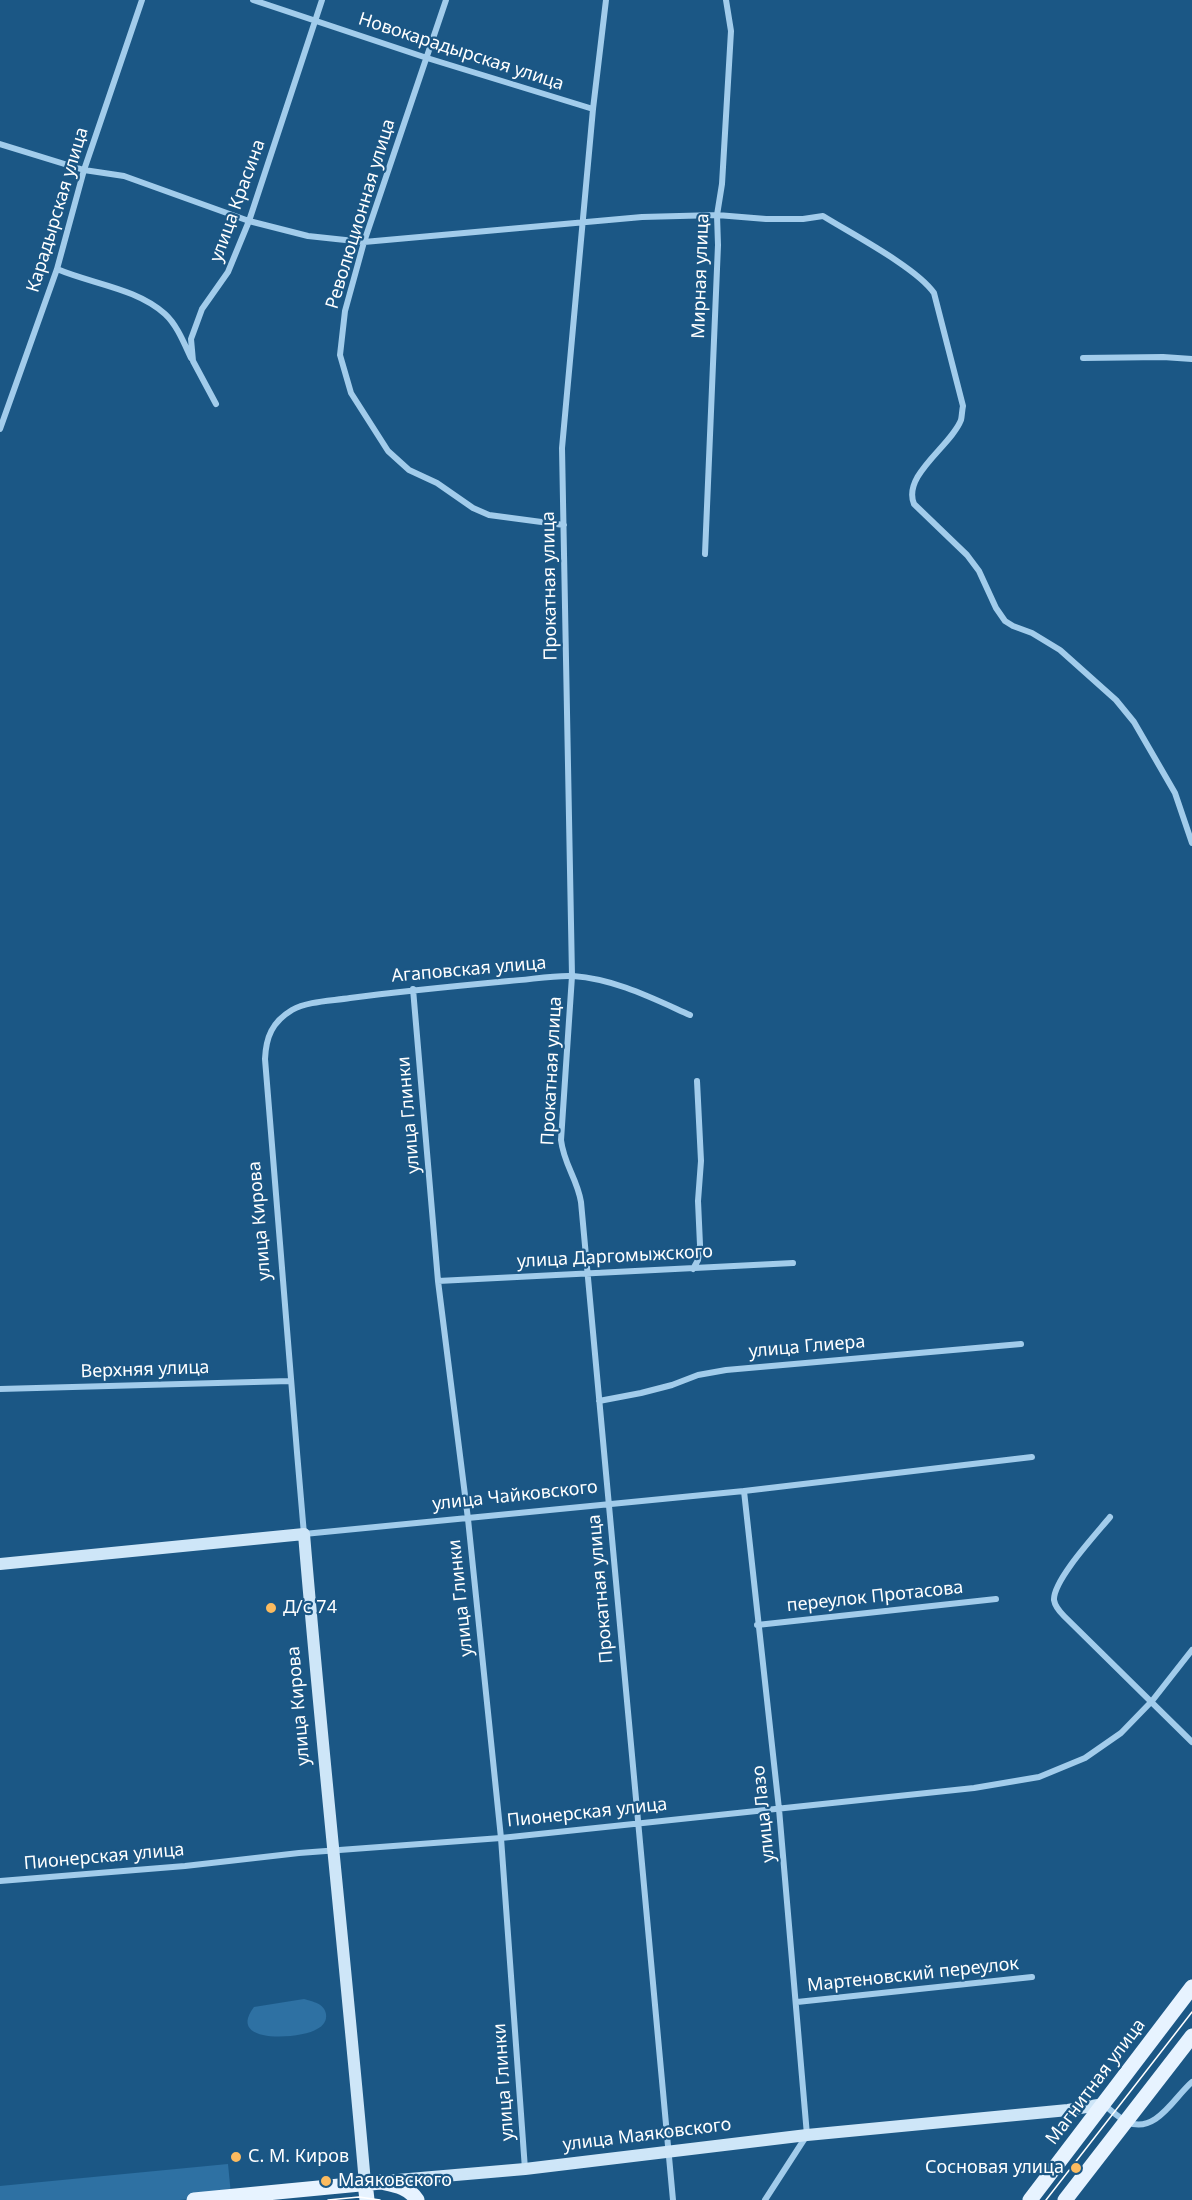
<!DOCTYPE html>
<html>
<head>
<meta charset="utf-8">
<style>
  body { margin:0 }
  canvas { display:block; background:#1b5785 }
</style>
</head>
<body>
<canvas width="1192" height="2200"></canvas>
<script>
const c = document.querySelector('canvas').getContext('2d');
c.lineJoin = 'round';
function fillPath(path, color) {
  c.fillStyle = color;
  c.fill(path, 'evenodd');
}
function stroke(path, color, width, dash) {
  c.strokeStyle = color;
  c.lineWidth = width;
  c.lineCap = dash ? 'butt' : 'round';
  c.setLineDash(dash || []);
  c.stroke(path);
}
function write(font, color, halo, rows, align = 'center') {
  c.font = font + ' "Noto Sans",sans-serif';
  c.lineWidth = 4.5;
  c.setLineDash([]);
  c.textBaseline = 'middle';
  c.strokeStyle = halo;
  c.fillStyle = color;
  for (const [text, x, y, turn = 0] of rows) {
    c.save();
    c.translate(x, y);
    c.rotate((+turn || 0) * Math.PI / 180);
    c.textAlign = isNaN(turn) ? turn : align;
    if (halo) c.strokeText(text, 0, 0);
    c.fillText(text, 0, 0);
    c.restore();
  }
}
fillPath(new Path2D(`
  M304,1999C313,2002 324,2003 326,2014C327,2021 323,2026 317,2029C302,2039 225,2045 254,2007Z
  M228,2164L231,2195L180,2200H0V2186Z`), '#2e71a3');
stroke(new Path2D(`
  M253,0L427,58L593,109
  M446,0L364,242L345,311L340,355L351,393L388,451L409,470L437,483L473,508L489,515L564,525
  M606,0L593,109L562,448L572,976L561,1140C564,1165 577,1178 581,1202L673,2200
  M0,144L84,170L124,176L249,221L308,236L364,242L642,217L717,215L766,219H803L823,216C852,234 917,268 934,293L963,406C962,410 962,416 961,420C951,446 902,475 914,504L967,555L979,571L996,608L1005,621L1013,626L1032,633L1060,650L1116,700L1134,722L1175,793L1192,843
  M57,269C92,284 136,288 165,314C177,325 184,343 191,358
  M1083,358L1163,357L1192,359
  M216,404L193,361L191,339L202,309L228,272L249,221L322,0
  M0,429L57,269L84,170L142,0
  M705,554L718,245L717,215L722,184L731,31L726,0
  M413,989L438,1281L468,1519L501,1838L525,2169
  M690,1015C652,998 615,979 573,976C552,975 529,980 509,981C456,986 403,991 350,998C331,1001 308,1001 292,1010C272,1022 266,1037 265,1059C279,1218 290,1376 304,1534L744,1491L1032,1457
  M693,1269L698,1260L700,1245L698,1201L701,1161L697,1081
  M438,1281L793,1263
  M0,1389L290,1381
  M599,1401L641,1393L672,1385L698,1375L726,1370L1021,1344
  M744,1491L779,1809L807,2135L765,2200
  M1110,1517C1097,1533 1053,1580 1054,1600C1055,1606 1059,1611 1064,1616L1192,1742
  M757,1625L996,1599
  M0,1881L185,1866L299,1853L501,1838L974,1788L1039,1777L1085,1758L1121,1733L1152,1701L1192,1650
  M797,2002L1032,1977
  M1104,2105C1111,2110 1119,2118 1127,2122C1156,2135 1175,2096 1192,2082`), '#a2cceb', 6);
stroke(new Path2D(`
  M0,1564L304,1534C322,1751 346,1966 365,2183
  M386,2181L525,2169L807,2135L1068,2110L1104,2104`), '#cee6f8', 12);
stroke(new Path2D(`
  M365,2183L367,2200
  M194,2200L381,2182C395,2185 409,2187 417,2200
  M1030,2200L1192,1987
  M1065,2200L1192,2036`), '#e7f3ff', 15);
stroke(new Path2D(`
  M328,2200L359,2197L380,2200
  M1046,2200L1192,2012`), '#fff', 1.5);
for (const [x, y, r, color] of [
  [271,1608,6,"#fcbb5f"],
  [236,2157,6,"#fcbb5f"],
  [1076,2168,6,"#fcbb5f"],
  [326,2181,6,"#fcbb5f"]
]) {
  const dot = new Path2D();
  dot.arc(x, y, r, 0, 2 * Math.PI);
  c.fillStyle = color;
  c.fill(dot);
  stroke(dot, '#1b5785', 2);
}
write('18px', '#fff', '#1b5785', [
  ["Новокарадырская улица",461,52,18],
  ["улица Красина",238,201,-70],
  ["Карадырская улица",58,210,-73],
  ["Революционная улица",361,214,-73],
  ["Мирная улица",701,276,-88],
  ["Прокатная улица",550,586,-91],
  ["Агаповская улица",469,970,-5],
  ["Прокатная улица",552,1071,-87],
  ["улица Глинки",409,1115,-95],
  ["улица Кирова",260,1221,-95],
  ["улица Даргомыжского",615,1257,-3],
  ["улица Глиера",807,1347,-5],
  ["Верхняя улица",145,1370,-2],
  ["улица Чайковского",515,1496,-6],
  ["Прокатная улица",601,1589,-95],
  ["переулок Протасова",875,1597,-6],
  ["улица Глинки",461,1598,-96],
  ["улица Кирова",299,1706,-95],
  ["Пионерская улица",587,1813,-6],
  ["улица Лазо",764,1814,-96],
  ["Пионерская улица",104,1857,-5],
  ["Мартеновский переулок",913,1975,-6],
  ["улица Глинки",504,2082,-94],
  ["Магнитная улица",1096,2082,-53],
  ["улица Маяковского",647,2135,-7]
]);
write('18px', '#fff', '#1b5785', [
  ["Д/с 74",283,1608],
  ["С. М. Киров",248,2157],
  ["Сосновая улица",1064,2168,"right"],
  ["Маяковского",338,2181]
], 'left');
</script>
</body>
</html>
